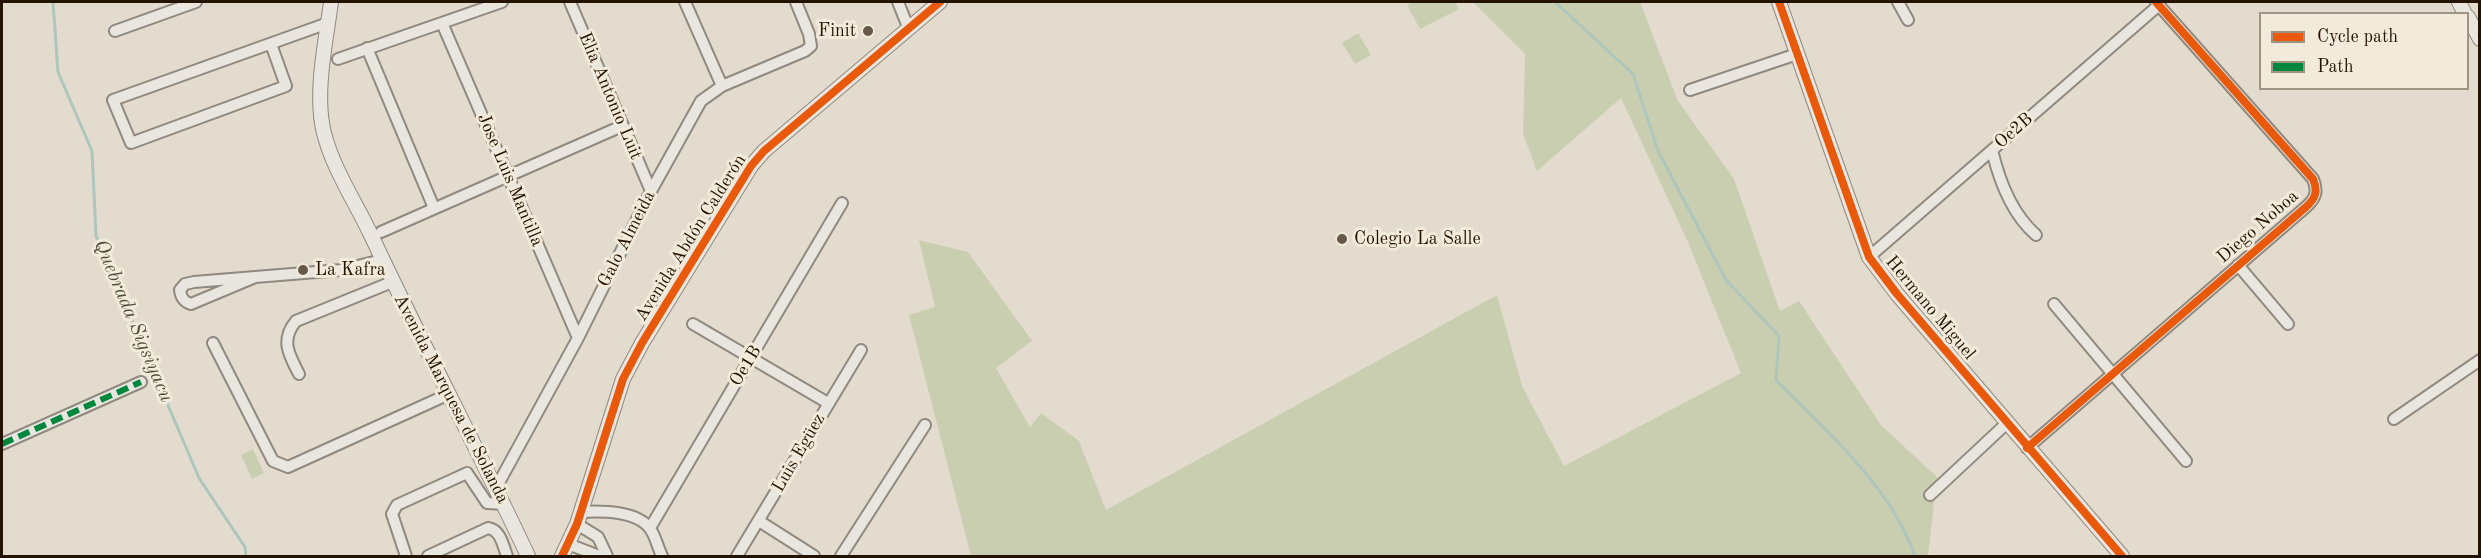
<!DOCTYPE html>
<html>
<head>
<meta charset="utf-8">
<style>
  body { margin:0 }
  #map { position:relative; width:2481px; height:558px; overflow:hidden; background:#e3dcce; font-family:"Old Standard TT",serif }
  canvas { display:block }
  .frame { position:absolute; inset:0; border:3px solid #241301; pointer-events:none }
  .legend { position:absolute; left:2259px; top:12px; width:210px; height:78px; box-sizing:border-box; background:#f2eada; border:2px solid #a09483; margin:0; padding:8px 10px; list-style:none; font-size:18px; color:#241301 }
  .legend li { display:flex; align-items:center; gap:12px; height:30px }
  .legend b { width:30px; border:2px solid #a09483 }
</style>
</head>
<body>
<div id="map">
<canvas width="2481" height="558"></canvas>
<div class="frame"></div>
<ul class="legend">
<li><b style="height:8px;background:#e8590c"></b>Cycle path</li>
<li><b style="height:8px;background:#00873e"></b>Path</li>
</ul>
</div>
<script>
const c = document.querySelector('canvas').getContext('2d');
c.lineJoin = 'round';
function fillPath(path, color) {
  c.fillStyle = color;
  c.fill(path, 'evenodd');
}
function stroke(path, color, width, dash) {
  c.strokeStyle = color;
  c.lineWidth = width;
  c.lineCap = dash ? 'butt' : 'round';
  c.setLineDash(dash || []);
  c.stroke(path);
}
function write(font, color, halo, rows, align = 'center') {
  c.font = font + ' "Old Standard TT",serif';
  c.lineWidth = 6;
  c.setLineDash([]);
  c.textBaseline = 'middle';
  c.strokeStyle = halo;
  c.fillStyle = color;
  for (const [text, x, y, turn = 0] of rows) {
    c.save();
    c.translate(x, y);
    c.rotate((+turn || 0) * Math.PI / 180);
    c.textAlign = isNaN(turn) ? turn : align;
    if (halo) c.strokeText(text, 0, 0);
    c.fillText(text, 0, 0);
    c.restore();
  }
}
fillPath(new Path2D(`
  M1413,2H1455L1459,9L1420,29L1407,5Z
  M1473,2H1640L1678,101L1734,179L1780,311L1799,301L1881,425L1937,477L1928,556H971L909,315L935,307L919,240L968,252L1032,341L996,368L1030,427L1041,413L1079,441L1106,510L1497,295L1522,386L1564,466L1741,373L1687,240L1621,98L1537,171L1523,134L1525,54Z
  M1358,33L1371,55L1355,64L1342,43Z
  M253,449L264,473L252,479L241,455Z`), '#caceb0');
stroke(new Path2D(`
  M53,2L58,72L92,151L96,236L199,478L245,547L246,556
  M1555,2L1633,74L1658,151L1726,280L1779,336L1776,380C1828,433 1889,484 1915,556`), '#aec6bc', 3);
const minor = new Path2D(`
  M570,2L651,191
  M685,2L722,86
  M898,2L908,27
  M1898,2L1908,20
  M442,23L578,338
  M115,31L196,2
  M271,44L286,86L131,143L113,100L328,23
  M367,48L434,208
  M338,59L502,2
  M1690,90L1797,54
  M1992,150C1999,180 2012,214 2036,235
  M381,232L622,126
  M1869,257L2159,5
  M2238,265L2288,324
  M253,278L191,304C184,302 181,298 180,290L185,284L194,282L341,270L382,260
  M2054,304L2186,461
  M693,324L828,403
  M213,343L273,461L288,467L449,394
  M299,374C289,355 280,340 296,321L392,282
  M2394,419L2480,360
  M2,444L141,382
  M2027,448L2306,207C2316,198 2318,191 2313,179L2156,2
  M496,488L578,338L651,191L701,101L722,86L805,51L811,46L809,34L796,2
  M1930,495L2007,423
  M580,512C601,511 638,510 651,530C656,538 658,548 662,556
  M759,521L814,556
  M577,524L598,537L607,556
  M650,528L842,203
  M568,544L599,556
  M406,556L392,514L397,505L467,473L487,503L504,504
  M428,556L488,528C501,530 503,546 507,556
  M737,556L861,350
  M841,556L925,425`);
const tertiary = new Path2D(`
  M331,2C326,41 314,94 324,133C333,169 356,203 372,237C422,344 478,449 528,556
  M1779,2L1869,257L1897,294L2122,556
  M2459,2L2465,14
  M2468,17L2480,39
  M562,556L577,524L623,379L642,343L751,166L764,151L940,2`);
stroke(minor, '#8f897f', 14);
stroke(tertiary, '#8f897f', 16);
stroke(minor, '#e9e5df', 10);
stroke(tertiary, '#e9e5df', 14);
stroke(new Path2D(`
  M2,444L141,382`), '#00873e', 6, [12, 6]);
stroke(new Path2D(`
  M1779,2L1869,257L1897,294L2122,556
  M2027,448L2306,207C2316,198 2318,191 2313,179L2156,2
  M562,556L577,524L623,379L642,343L751,166L764,151L940,2`), '#e8590c', 8);
for (const [x, y, r, color] of [
  [868,31,6,"#675949"],
  [1342,239,6,"#675949"],
  [303,270,6,"#675949"]
]) {
  const dot = new Path2D();
  dot.arc(x, y, r, 0, 2 * Math.PI);
  c.fillStyle = color;
  c.fill(dot);
  stroke(dot, '#f2eada', 2);
}
write('18px', '#241301', '#f2eada', [
  ["Finit",856,31,"right"],
  ["Colegio La Salle",1354,239],
  ["La Kafra",315,270]
], 'left');
write('18px', '#241301', '#f2eada', [
  ["Elia Antonio Luit",610,96,67],
  ["Oe2B",2014,131,-41],
  ["Jose Luis Mantilla",510,180,67],
  ["Diego Noboa",2258,227,-41],
  ["Avenida Abdón Calderón",691,238,-58],
  ["Galo Almeida",627,239,-63],
  ["Hermano Miguel",1930,308,50],
  ["Oe1B",746,366,-59],
  ["Avenida Marquesa de Solanda",451,399,63],
  ["Luis Egüez",799,453,-60]
]);
write('italic 20px', '#4d4e40', '#f2eada', [
  ["Quebrada Sigsiyacu",133,321,67]
]);
</script>
</body>
</html>
